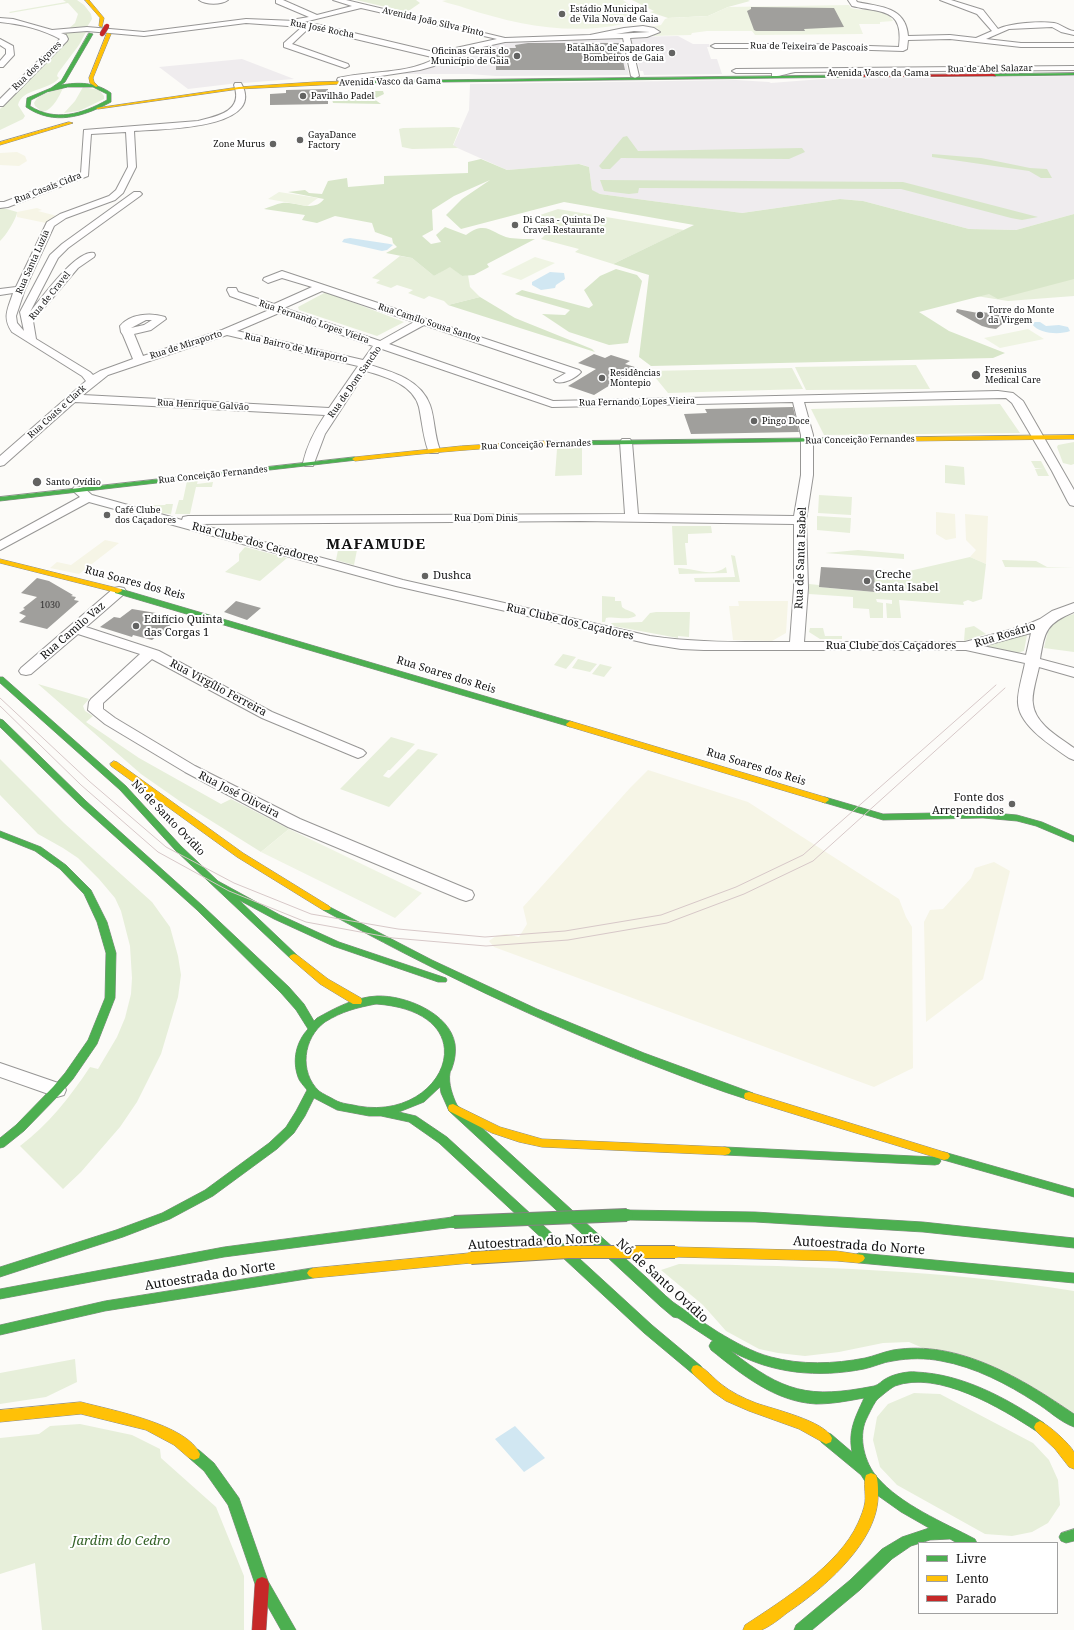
<!DOCTYPE html>
<html>
<head>
<meta charset="utf-8">
<style>
  body { margin:0 }
  #map { position:relative; width:1074px; height:1630px; overflow:hidden; background:#fcfbf8; font-family:"Noto Serif",serif }
  canvas { display:block }
  .legend { position:absolute; left:918px; top:1542px; width:140px; height:72px; box-sizing:border-box; background:#fff; border:1px solid #a0a0a0; margin:0; padding:5px 7px; list-style:none; font-size:12px; color:#111 }
  .legend li { display:flex; align-items:center; gap:8px; height:20px }
  .legend b { width:20px; border:1px solid #a0a0a0 }
</style>
</head>
<body>
<div id="map">
<canvas width="1074" height="1630"></canvas>
<ul class="legend">
<li><b style="height:5px;background:#4caf50"></b>Livre</li>
<li><b style="height:5px;background:#ffc107"></b>Lento</li>
<li><b style="height:5px;background:#c62828"></b>Parado</li>
</ul>
</div>
<script>
const c = document.querySelector('canvas').getContext('2d');
c.lineJoin = 'round';
function fillPath(path, color) {
  c.fillStyle = color;
  c.fill(path, 'evenodd');
}
function stroke(path, color, width, dash) {
  c.strokeStyle = color;
  c.lineWidth = width;
  c.lineCap = dash ? 'butt' : 'round';
  c.setLineDash(dash || []);
  c.stroke(path);
}
function write(font, color, halo, rows, align = 'center') {
  c.font = font + ' "Noto Serif",serif';
  c.lineWidth = 4;
  c.setLineDash([]);
  c.textBaseline = 'middle';
  c.strokeStyle = halo;
  c.fillStyle = color;
  for (const [text, x, y, turn = 0] of rows) {
    c.save();
    c.translate(x, y);
    c.rotate((+turn || 0) * Math.PI / 180);
    c.textAlign = isNaN(turn) ? turn : align;
    if (halo) c.strokeText(text, 0, 0);
    c.fillText(text, 0, 0);
    c.restore();
  }
}
fillPath(new Path2D(`
  M678,36L693,44H709L710,47H707L711,59H717L722,74L644,75L643,71H640L631,37Z
  M620,38L629,75L496,76L469,74H401L430,67L460,52L487,45L525,40Z
  M242,59L294,79L230,84L188,89L159,67Z
  M1074,76V214L1016,230L969,229L863,201L840,199L742,213L600,194L592,191L589,167L580,164L507,170L453,146L469,110L470,84L736,80L769,82L771,83L822,79Z`), '#efecee');
fillPath(new Path2D(`
  M17,152L25,156L27,161L19,166L0,165V153Z
  M37,208L42,210L38,211L57,216L46,223L17,217V212Z
  M936,512L955,514L956,538L946,540L936,534Z
  M965,514L988,516L986,564L970,557L976,550L966,540Z
  M105,540L119,543L79,574L50,568L57,562L71,565Z
  M738,601H788L786,633L772,641L733,640L729,606H739Z
  M648,770L748,802L899,899L906,917L912,927L913,1068L874,1087L494,947L489,941L496,936L506,934L519,937L527,924L523,907L630,788Z
  M994,862L1010,871L983,979L926,1022L924,922L930,910L943,909L971,878L975,868Z`), '#f6f5e6');
fillPath(new Path2D(`
  M63,0H77L84,5L91,14L92,19L87,27L67,30L75,23L78,14L68,3L10,13L9,12L66,2Z
  M356,0H416L420,3L407,12Z
  M632,0H748L750,1L728,7L708,16L668,18L650,12L654,11Z
  M87,30L79,45L58,73L57,76L59,78C49,91 22,88 18,105L25,116L23,119L0,130V109L68,40L67,37L60,34Z
  M83,87L99,90L104,96V99L79,111L64,113L75,101Z
  M63,88C59,97 52,111 42,112L35,106L34,103C39,93 53,91 63,88Z
  M454,127L460,128L453,145L458,148L412,149L402,147L399,129L403,128Z
  M0,207L17,212C17,218 5,237 0,241Z
  M558,209L684,230L613,264L575,252L579,249L541,239L548,232L531,218Z
  M400,256L412,258L434,276L450,266L462,276L468,275L470,287L480,297L448,305L444,301L429,296L424,299L408,293L413,290L397,285L391,288L376,283L380,280L372,278Z
  M1071,278L1074,279V296L1008,301L976,296Z
  M326,292L404,322L377,336L299,310L298,307Z
  M916,365L930,389L806,390L795,367Z
  M792,368L803,389L668,393L650,371Z
  M1000,404L1020,433L824,435L811,409Z
  M1074,442V464L1071,465L1063,463L1057,447L1058,445Z
  M582,448V475L555,476L557,449Z
  M1031,461H1041L1049,476H1038L1035,469H1043L1035,468Z
  M945,465L964,467L965,485L945,483Z
  M198,480L197,484L213,482L212,487H196L190,514H175L179,500H183L187,481Z
  M819,495L852,497L851,515L818,513Z
  M166,504H173L171,514L157,513L132,506L165,505Z
  M817,516L851,518L850,533L817,530Z
  M672,526H711L712,533L688,534V543H685L687,565H674Z
  M339,545H358L354,565L336,560Z
  M245,547L287,558L260,581L225,572L239,561V554Z
  M858,550L904,554V559L825,553Z
  M731,555L735,556L740,582H695L694,578L735,577Z
  M970,557L986,564L982,599L973,602L968,600L963,602L964,605L899,600L901,618H887L886,603L892,604V600L876,599L877,602L883,603V618H870L869,609L853,608V597L809,594V584L819,585V587L875,592L874,577H877L876,569L905,572Z
  M1002,560L1036,561L1047,567L1074,568L1005,567Z
  M726,567L727,573L679,574L678,568C694,568 712,578 726,567Z
  M602,596L615,597V601H621L622,607C626,611 635,611 636,616C627,621 616,616 606,618L605,622H602Z
  M656,612H690L689,637L678,636V638L613,626L611,623L642,622L650,613Z
  M1074,614V652L1044,648C1049,625 1051,621 1074,614Z
  M974,626L986,634L964,641L965,628Z
  M810,628H823L825,636H842V639H820L809,632Z
  M1026,634L1027,635L1024,651L1017,653L985,646Z
  M563,654L576,657L566,669L554,665Z
  M578,659L597,664L590,672L572,668Z
  M600,664L612,667L604,677L592,674Z
  M38,684L89,699L83,706L85,711L93,716L86,722L139,758L221,804L231,799L289,829L261,852L181,802L141,774Z
  M391,737L415,744L390,770H388L383,776L389,778L418,749L438,754L389,807L340,789Z
  M0,759L64,823L152,902L170,927L178,956L181,975L178,997L161,1054L137,1102L120,1127L81,1172L63,1189L20,1146C48,1125 70,1097 90,1067L98,1069L117,1037L125,1018L131,994L132,978L130,946L121,911L115,898L99,879L78,858L63,848L38,834L0,795Z
  M679,1264C809,1266 946,1270 1074,1291V1414L909,1342L883,1343L839,1352L805,1356L778,1353L759,1349L726,1331L703,1305L661,1270Z
  M75,1359L77,1382L46,1397L0,1404V1373Z
  M914,1393L940,1394L1033,1443L1049,1460L1058,1480L1060,1505L1048,1523L1032,1532L1012,1536L985,1534L897,1485L880,1467L873,1440L877,1417L888,1404Z
  M80,1424L132,1435L160,1449L161,1458L216,1507L244,1576V1630H42L35,1563L0,1574V1438L39,1434L50,1426Z`), '#e7efda');
fillPath(new Path2D(`
  M375,91H383L384,94L374,99L381,104L333,103L332,99L359,98Z
  M627,136L638,151L802,148L805,152L789,159L621,158L610,169H602L599,166L623,137Z
  M932,154L981,158L1030,168L1047,169L1052,178H1041L1029,171L932,157Z
  M481,159L507,170L579,164L589,167L592,190L600,194L742,213L840,199L863,201L969,229L1016,230L1074,214V279L998,299L989,294L919,312L949,331L1005,353L993,358L651,366L639,357L649,275L613,264L694,225L564,202L461,229L446,215L462,199L490,180L454,196L432,210L433,230L422,236L431,244L441,242L436,235L445,227L466,235C487,219 493,235 510,238C518,239 527,239 535,239L487,264L489,267L474,275L462,276L450,267L434,276L412,258L386,253L397,247L393,243L392,238L375,232L372,223L335,216L317,223L302,220L305,215L264,209C270,207 276,204 282,203C296,201 314,213 324,199L288,192L305,190L309,193L322,194L328,181L347,178L348,187L384,184V176L468,173V162Z
  M600,180L903,182L1038,217L1022,220L1011,218L901,189L639,188L638,193L629,194L604,191Z
  M616,269L637,275L642,281L628,343L609,345L569,332L542,314L565,315L570,310L515,294L522,290L589,308L593,305L584,290L600,276Z
  M480,297L515,318L592,349L595,352L448,305Z`), '#d8e6c9');
fillPath(new Path2D(`
  M447,0H623L638,12C635,22 622,24 613,26C562,34 514,24 465,8C457,5 450,4 442,1Z
  M849,5L851,8C865,12 885,6 893,21L880,22V24H859L863,34L755,35L752,31H707L692,33L691,35L651,36L658,34L660,32L657,28L651,27L661,25L665,19L668,18L708,16L728,7Z
  M279,192L318,198L307,206L268,199Z
  M535,257L555,263L521,280L501,274Z
  M1028,329L1044,339L1000,348L984,338Z
  M289,829L422,893L395,918L261,852Z`), '#eff4e3');
fillPath(new Path2D(`
  M350,238L390,244L393,245L387,250L382,251L342,242L344,239Z
  M550,272L564,273L565,279L556,285L555,288L541,290L532,285V282Z
  M1035,322H1040L1046,326L1059,325L1068,327L1070,331C1060,335 1039,334 1032,324Z
  M515,1426L545,1458L524,1472L495,1439Z`), '#d1e7f2');
fillPath(new Path2D(`
  M751,7L834,8L844,27L804,29L805,31H756L754,30L747,11L751,9Z
  M528,43H619L625,70H496V48H516L515,45Z
  M328,89V104L270,105V94L286,93V90Z
  M957,309L983,314L981,312L998,314L1011,317L996,329L989,328L982,326L956,312Z
  M594,354L605,358L611,355L630,361L625,364L638,368L594,395L568,386L596,369L578,363Z
  M793,407L799,432L691,434L684,414L707,413L705,409Z
  M821,567L874,570L875,592L819,587Z
  M37,578L49,581L73,595L71,596L76,597L74,600L79,601L47,629L19,622L26,616L19,613L25,609L23,608L37,597L21,593Z
  M236,601L261,608L247,620L224,612Z
  M132,609L156,613L155,614L166,618L164,619L174,622L152,640L133,635L132,637L100,627L114,617L120,618Z`), '#a09f9c');
const street = new Path2D(`
  M199,0H228C221,5 206,5 199,0Z
  M276,0H283L317,15L352,6L333,0H346L505,38L590,35L624,28L643,26L654,28L660,32L647,37L630,38L639,76L635,78L631,76L623,38L505,42L456,53L434,66L420,70L341,82L337,80L338,78C371,70 406,75 436,58L309,28L292,44L348,64L349,66L345,68L284,47V43L302,27L246,23L144,36L87,31L61,33L66,35L68,39L67,41L3,106H0V99L60,39C42,29 20,24 0,22V18L13,19L52,30L87,27L144,32L246,19L296,21L297,19L309,17L276,3ZM361,8L497,39L451,49L442,54L320,25L304,22ZM634,31L650,32L616,34Z
  M848,0H856L857,2C881,7 906,7 908,36L950,35L976,38L992,31L977,14L940,0H951L983,10L998,29C1010,23 1040,21 1054,23C1061,24 1066,30 1074,31V35L1061,32L1052,27L1009,29L986,39L1021,43H1074V47H1021L950,39L908,40L907,49L903,51L809,48H715L711,46L715,44H809L899,47C904,8 882,13 852,6Z
  M0,39L13,46L14,55L3,67H0V61L6,54V49L0,45Z
  M1074,66V70L795,72C788,73 779,77 772,76V73H736L732,71L736,69Z
  M235,83H241C268,130 158,129 134,131L136,167L123,193L115,200L66,218L54,226L25,289L16,316L17,323L24,331L20,312L50,255L62,244L134,192H140L142,194L140,196L68,248L58,258L30,312C41,299 76,249 94,253L95,255L94,257L78,268L33,321L36,339L90,372L93,375L100,371L133,359L123,335L121,332L120,326C129,314 151,312 165,317L166,319L151,330L134,334L143,356L222,330L269,310L230,296L227,290L228,288H236L238,292L274,304L312,287L282,278L268,283L263,280L264,278L282,271L579,370L581,372C576,378 564,384 556,382L554,380L566,373L424,325L389,344L553,401L998,391L1013,393L1023,401L1074,490V506L1070,505L1068,502L1052,471L1012,403L1006,398L804,402L813,435V475L806,520L808,588L804,642H965L1024,626L1040,619L1052,611L1074,603V612C1046,624 1045,630 1040,659L1074,668V677L1039,667C1037,677 1031,695 1033,704C1035,724 1059,737 1074,748V760L1069,758C1052,746 1019,726 1018,703C1017,693 1023,674 1025,663L966,650H704L681,649L650,644L396,586L89,502L0,550V541L80,497L72,490L74,487C82,485 86,490 92,495L182,520L183,517L188,516L625,514L620,442L622,439H630L632,442L638,514L794,516L801,475V435L793,402L552,407L382,349L370,365C393,372 421,380 430,405C435,419 434,435 440,450L438,453H430L428,450C423,436 422,421 419,407C413,384 386,377 366,371L325,434L313,466H305L303,463C307,445 315,430 325,415L75,402L4,465L0,466V456L86,381L82,376L12,332C2,317 8,309 13,293L0,295V289L16,287L47,222L60,214L109,196L116,190L128,167L126,132L91,134L88,176L8,207L0,208V202H4L81,173L84,130L198,121C218,116 244,111 234,85ZM322,291L414,322L380,341L284,308ZM279,313L373,346L363,360L237,331ZM146,320H152L144,325L131,328ZM227,335L358,366L329,408L83,395L108,375ZM580,521L794,524V588L790,642C743,642 697,643 650,636L403,580L198,524ZM1031,633L1026,655L983,646Z
  M119,587L124,588L126,591L124,594L86,627L159,651L272,712L363,750L366,753L363,756L358,758L353,756L262,718L152,659L103,703V709L115,718L195,766L300,819L472,891L474,895L472,899L466,901L460,899L288,827L185,772L105,724L88,710L89,702L91,699L140,654L78,634L31,674L26,675L21,674L19,671L21,668L114,588Z
  M0,1063L64,1085L66,1090L64,1095L57,1097L0,1077Z`);
const fast = new Path2D(`
  M89,33L93,34L65,82L61,85C78,82 96,82 111,93V102C83,117 54,126 26,107L27,98L51,88L61,81ZM68,87H93L107,94V100C82,114 55,122 30,106L31,100L47,92Z
  M1074,73V75L994,76L992,75L994,74Z
  M866,75L864,77L359,83L357,82L359,81Z
  M909,437L912,439L911,440L567,445L564,443L567,441Z
  M355,457L358,459L357,460L0,501V497Z
  M115,589H121L573,722L574,724L570,727L567,726L115,593Z
  M0,677H3L126,786L181,846L218,881L280,915L339,942L446,978L447,980L446,982H438L333,946L274,919L239,900L299,957L297,959H291L175,850L120,790L0,683Z
  M0,719L3,720L86,801L203,906L289,987L304,1004L314,1021L317,1018C335,1008 355,997 377,996C405,995 450,1013 455,1044C456,1052 455,1060 452,1068C452,1070 450,1071 450,1073C448,1083 453,1097 457,1105C503,1147 549,1189 595,1231C612,1246 629,1262 646,1277C655,1285 663,1294 673,1302C687,1312 703,1322 718,1332C735,1342 752,1352 771,1357C801,1365 834,1364 865,1358C874,1356 883,1352 893,1350C958,1339 1023,1379 1074,1414V1427C1060,1422 1048,1410 1035,1402C1007,1384 975,1367 941,1361C926,1358 909,1358 893,1361C883,1362 874,1367 864,1369C818,1378 772,1374 731,1351C784,1392 808,1399 874,1386C879,1385 882,1380 887,1378C894,1374 908,1371 916,1372C963,1374 1006,1398 1044,1423L1046,1427L1044,1431L1040,1433L1036,1431C1001,1408 938,1370 895,1386C891,1388 888,1391 885,1393C882,1396 878,1398 876,1401C872,1407 869,1414 866,1420C858,1438 865,1463 877,1477C901,1505 943,1522 975,1539L977,1543H957L950,1539L930,1540L911,1546L892,1559L860,1590L812,1630H794L796,1625L850,1580L882,1549L902,1537L929,1528L901,1512L877,1495L868,1486L861,1475L821,1442L820,1438L821,1434L826,1432L831,1434L852,1452C848,1430 855,1418 864,1398C848,1401 832,1404 816,1404C775,1402 741,1374 711,1350L709,1346L711,1342L713,1341L678,1318L673,1317L660,1306L449,1111L441,1093L440,1087L424,1102L399,1112L416,1116L447,1137L652,1325L701,1366L703,1370L701,1374L697,1375L693,1374L644,1333L439,1143L409,1122L381,1116H369L337,1110L314,1098L305,1116L294,1133L277,1149L213,1196L170,1219L123,1237L0,1277V1267L116,1230L162,1213L205,1190L269,1143L286,1127L296,1111L307,1090C304,1086 299,1081 298,1077C292,1060 296,1042 308,1029L296,1010L281,993L197,910L80,805L0,727ZM376,1004C491,1012 445,1122 358,1106C350,1104 342,1104 335,1100C330,1097 323,1094 319,1091C299,1072 303,1038 325,1022C343,1011 356,1008 376,1004Z
  M825,797L883,814L983,812L1017,815L1042,822L1074,836V842L1036,826L1017,821L983,818L883,820L822,802L821,800Z
  M0,831L41,847L66,865L91,890L107,922L116,953L115,998L97,1044L73,1079L61,1093L24,1131L4,1147L0,1148V1138L16,1125L53,1087L65,1073L88,1040L105,998L106,953L97,922L84,894L60,869L35,851L0,837Z
  M326,905L432,960L537,1009L644,1053L753,1093L754,1096L753,1099L749,1100C717,1090 686,1078 655,1066C540,1022 430,969 323,910L321,908L323,906Z
  M725,1147L935,1157L939,1158L941,1161L939,1164L935,1165L725,1155L721,1154L719,1151L721,1148Z
  M944,1152L1074,1189V1197L940,1159L938,1156L940,1153Z
  M627,1210L755,1212L923,1222L1074,1238V1248L923,1232L755,1222L627,1220L623,1218L621,1215L623,1212Z
  M454,1217L458,1219L460,1222L458,1225L454,1227L224,1257L0,1299V1289L224,1247Z
  M859,1253L1074,1273V1283L859,1263L855,1261L853,1258L855,1255Z
  M313,1268L317,1270L319,1273L317,1276L313,1278L105,1311L0,1335V1325L105,1301Z
  M194,1448L199,1450L214,1463L239,1498L268,1581L296,1630H281L255,1584L228,1505L204,1471L189,1458L188,1454L189,1450Z
  M1074,1529V1541L1066,1543L1061,1541L1059,1537L1061,1533Z`);
const slow = new Path2D(`
  M85,0H89L104,18L102,27L99,26L100,18Z
  M107,33L111,34L93,78L94,82L98,86L96,87L90,83L89,78Z
  M359,81L361,83L239,89L98,109L96,108L239,87L315,82Z
  M69,122L73,123L0,145V142Z
  M1074,435V439L909,441L906,439L909,437Z
  M540,441H567L570,443L567,445C496,446 426,453 355,461L352,459L355,457L461,446Z
  M0,559L121,589L122,591L118,593L0,563Z
  M570,721L828,798L829,800L825,803L822,802L567,726L566,724Z
  M114,761L117,762L243,853L329,906L331,908L329,910H323L237,857L111,766L110,764Z
  M294,954L297,955L328,979L361,998L362,1001L361,1004H353L320,984L291,959L289,957L291,955Z
  M749,1092L944,1152L948,1153L950,1156L948,1159L944,1160L745,1099L744,1096L745,1093Z
  M453,1104L500,1127L542,1139L725,1147L729,1148L731,1151L729,1154L725,1155L542,1147L519,1142L492,1133L449,1111L448,1108L449,1105Z
  M675,1247L837,1251L863,1255L865,1258L863,1261L859,1263L837,1261L675,1257L671,1255L669,1252L671,1249Z
  M471,1253L475,1255L477,1258L475,1261L471,1263L313,1278L309,1276L307,1273L309,1270L313,1268Z
  M697,1365C706,1368 713,1378 721,1384C731,1392 743,1398 756,1403C773,1409 825,1421 832,1438L831,1442L826,1444L799,1429L749,1411L726,1401L713,1392L693,1374L691,1370L693,1366Z
  M81,1402C111,1410 187,1424 200,1454L199,1458L194,1460L189,1458L174,1445L146,1430L81,1414L0,1422V1410Z
  M1040,1421C1049,1425 1070,1444 1074,1452C1074,1457 1074,1464 1074,1469L1069,1467L1055,1449L1036,1431L1034,1427L1036,1423Z
  M871,1473L876,1475C878,1480 878,1487 878,1493C880,1541 823,1589 787,1613C781,1618 768,1628 761,1630C756,1630 749,1630 743,1630L745,1625C783,1600 839,1565 858,1523C861,1516 864,1509 865,1502C866,1493 863,1483 866,1475Z`);
const jam = new Path2D(`
  M994,74L996,76L864,77L862,76L864,75Z
  M262,1577L267,1579L269,1584L266,1630H252L255,1584L257,1579Z`);
stroke(street, '#979695', 2);
stroke(fast, '#8d8d8c', 1);
stroke(slow, '#8d8d8c', 1);
stroke(jam, '#8d8d8c', 1);
fillPath(street, '#fffefe');
fillPath(fast, '#4caf50');
fillPath(slow, '#ffc107');
fillPath(jam, '#c62828');
stroke(new Path2D(`
  M0,698L89,781L166,847L234,883L311,914L398,929L485,937L565,931L661,915L736,887L803,855L996,685
  M0,706L81,785L158,852L229,891L306,922L393,938L486,946L568,940L667,923L744,894L813,861L1005,688`), '#d7c8c8', 1);
const fastBridge = new Path2D(`
  M454,1222L627,1215`);
const slowBridge = new Path2D(`
  M471,1258L568,1252H675`);
const jamBridge = new Path2D(`
  M102,34L107,26`);
stroke(fastBridge, '#848482', 14, []);
stroke(slowBridge, '#848482', 14, []);
stroke(jamBridge, '#848482', 5.5, []);
stroke(fastBridge, '#4caf50', 12);
stroke(slowBridge, '#ffc107', 12);
stroke(jamBridge, '#c62828', 4.5);
for (const [x, y, r, color] of [
  [562,14,4,"#636362"],
  [672,53,4,"#636362"],
  [517,56,4,"#636362"],
  [303,96,4,"#636362"],
  [300,140,4,"#636362"],
  [273,144,4,"#636362"],
  [515,225,4,"#636362"],
  [980,315,4,"#636362"],
  [976,375,5,"#636362"],
  [602,378,4,"#636362"],
  [754,421,4,"#636362"],
  [37,482,5,"#636362"],
  [107,515,4,"#636362"],
  [425,576,4,"#636362"],
  [867,581,4,"#636362"],
  [136,626,4,"#636362"],
  [1012,804,4,"#636362"]
]) {
  const dot = new Path2D();
  dot.arc(x, y, r, 0, 2 * Math.PI);
  c.fillStyle = color;
  c.fill(dot);
  stroke(dot, '#fff', 1.5);
}
write('9px', '#111', '#fff', [
  ["Estádio Municipal",570,9],
  ["de Vila Nova de Gaia",570,19],
  ["Batalhão de Sapadores",664,48,"right"],
  ["Bombeiros de Gaia",664,58,"right"],
  ["Oficinas Gerais do",509,51,"right"],
  ["Município de Gaia",509,61,"right"],
  ["Pavilhão Padel",311,96],
  ["GayaDance",308,135],
  ["Factory",308,145],
  ["Zone Murus",265,144,"right"],
  ["Di Casa - Quinta De",523,220],
  ["Cravel Restaurante",523,230],
  ["Torre do Monte",988,310],
  ["da Virgem",988,320],
  ["Fresenius",985,370],
  ["Medical Care",985,380],
  ["Residências",610,373],
  ["Montepio",610,383],
  ["Pingo Doce",762,421],
  ["Santo Ovídio",46,482],
  ["Café Clube",115,510],
  ["dos Caçadores",115,520]
], 'left');
write('9px', '#111', '#fff', [
  ["Avenida João Silva Pinto",433,22,13],
  ["Rua José Rocha",322,29,11],
  ["Rua de Teixeira de Pascoais",809,47,1],
  ["Rua dos Açores",37,66,-45],
  ["Rua de Abel Salazar",990,69,-1],
  ["Avenida Vasco da Gama",878,73],
  ["Avenida Vasco da Gama",390,82,-1],
  ["Rua Casais Cidra",48,188,-21],
  ["Rua Santa Luzia",33,262,-66],
  ["Rua de Cravel",50,296,-51],
  ["Rua Fernando Lopes Vieira",314,322,19],
  ["Rua Camilo Sousa Santos",429,323,18],
  ["Rua de Miraporto",186,345,-18],
  ["Rua Bairro de Miraporto",296,348,13],
  ["Rua de Dom Sancho",355,382,-55],
  ["Rua Fernando Lopes Vieira",637,402,-1],
  ["Rua Henrique Galvão",203,405,3],
  ["Rua Coats e Clark",57,412,-42],
  ["Rua Conceição Fernandes",860,440,-1],
  ["Rua Conceição Fernandes",536,445,-2],
  ["Rua Conceição Fernandes",213,475,-6],
  ["Rua Dom Dinis",486,518]
]);
write('9px', '#353434', null, [
  ["1030",50,605]
]);
write('11px', '#111', '#fff', [
  ["Rua Clube dos Caçadores",255,543,15],
  ["Rua de Santa Isabel",801,558,-88],
  ["Rua Soares dos Reis",135,583,15],
  ["Rua Clube dos Caçadores",570,622,13],
  ["Rua Camilo Vaz",73,631,-41],
  ["Rua Rosário",1005,635,-17],
  ["Rua Clube dos Caçadores",891,646],
  ["Rua Soares dos Reis",446,675,17],
  ["Rua Virgílio Ferreira",218,688,28],
  ["Rua Soares dos Reis",756,767,17],
  ["Rua José Oliveira",239,795,27],
  ["Nó de Santo Ovídio",168,818,46]
]);
write('11px', '#111', '#fff', [
  ["Creche",875,575],
  ["Santa Isabel",875,588],
  ["Dushca",433,576],
  ["Edifício Quinta",144,620],
  ["das Corgas 1",144,633],
  ["Fonte dos",1004,798,"right"],
  ["Arrependidos",1004,811,"right"]
], 'left');
write('13px', '#111', '#fff', [
  ["Autoestrada do Norte",534,1242,-3],
  ["Autoestrada do Norte",859,1246,4],
  ["Autoestrada do Norte",210,1276,-9],
  ["Nó de Santo Ovídio",662,1281,42]
]);
write('italic 13px', '#346227', '#fff', [
  ["Jardim do Cedro",121,1541]
]);
c.letterSpacing = '1px';
write('bold 15px', '#111', '#fff', [
  ["MAFAMUDE",376,545]
]);
c.letterSpacing = '0px';
</script>
</body>
</html>
